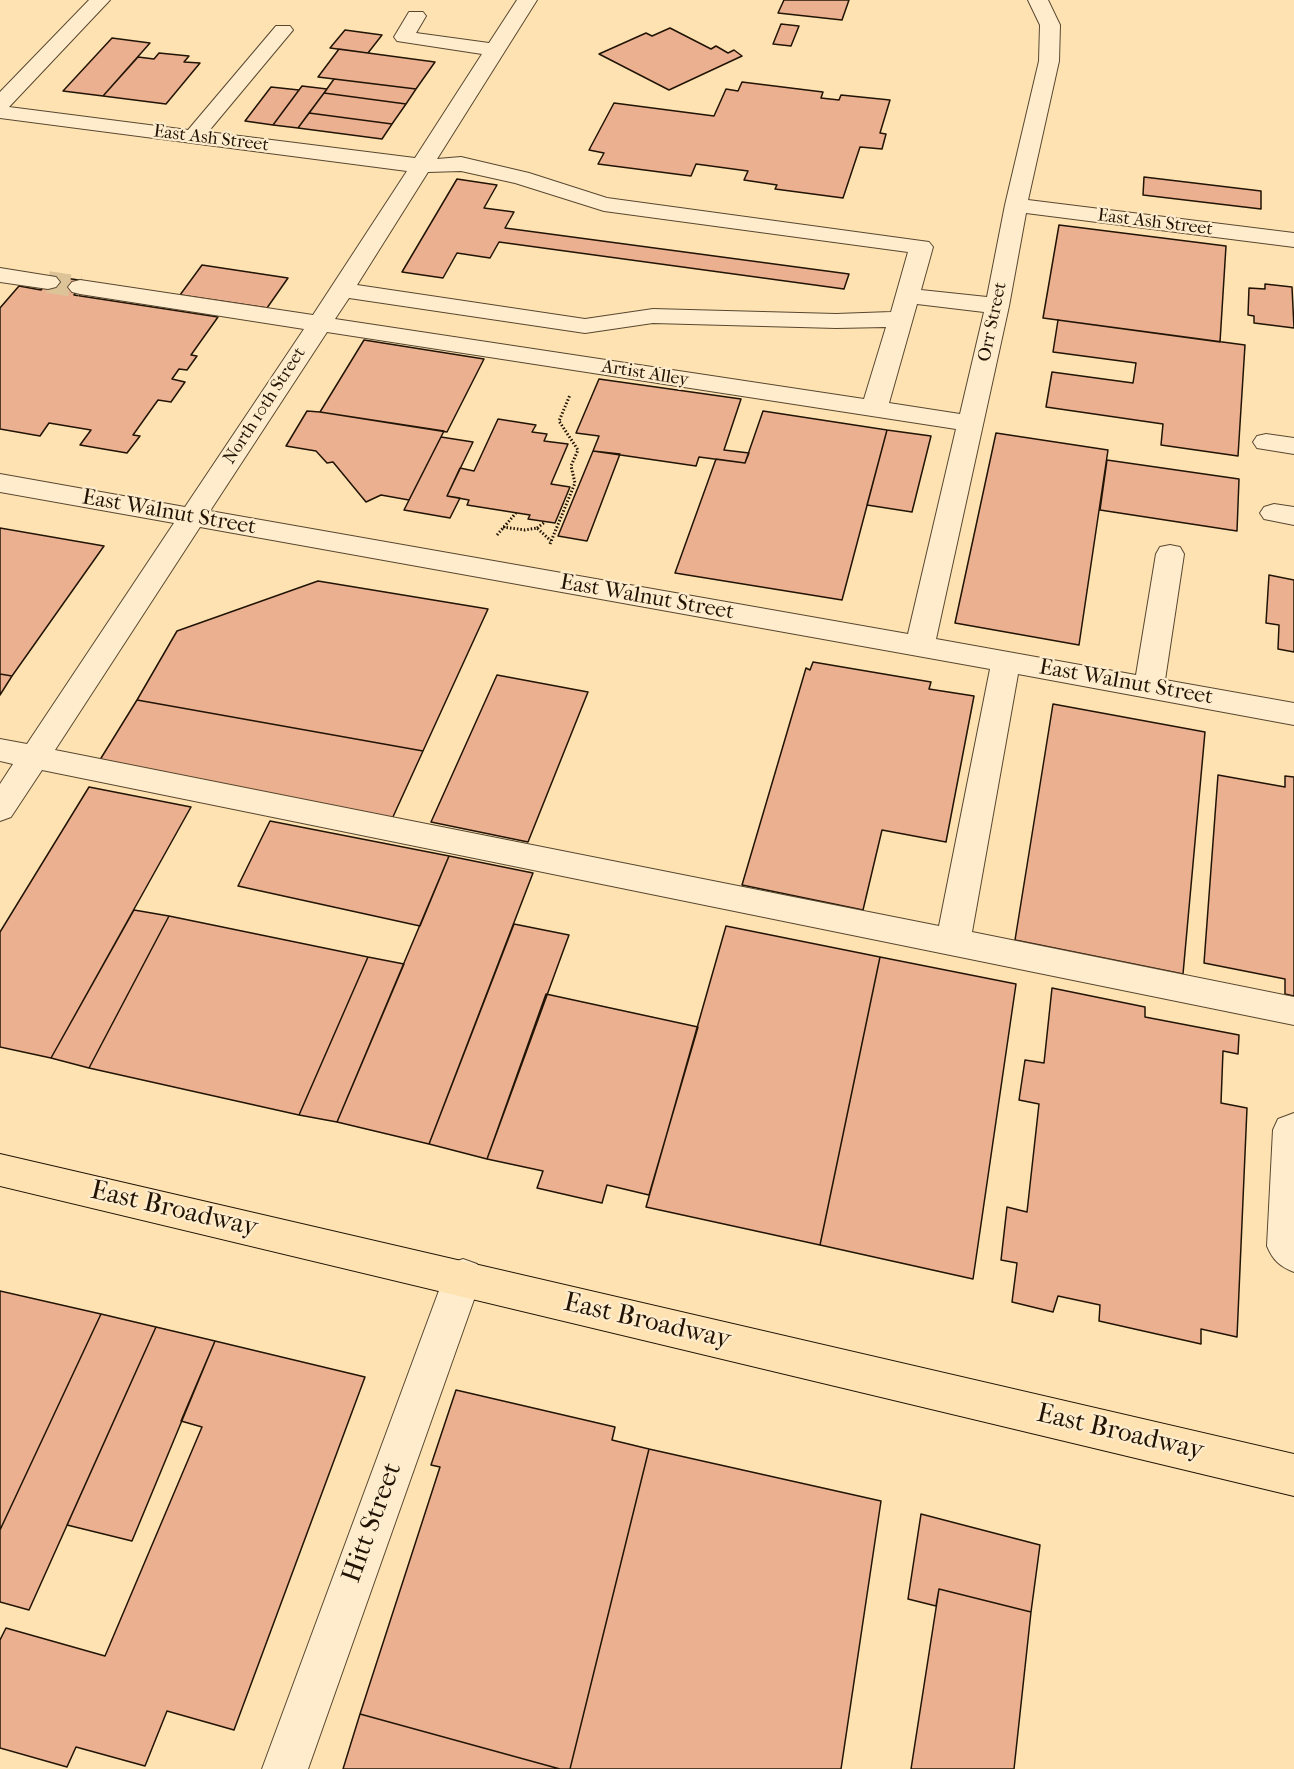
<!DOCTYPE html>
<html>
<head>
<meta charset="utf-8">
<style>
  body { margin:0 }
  canvas { display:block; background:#fee2b2 }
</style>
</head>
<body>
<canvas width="1294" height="1769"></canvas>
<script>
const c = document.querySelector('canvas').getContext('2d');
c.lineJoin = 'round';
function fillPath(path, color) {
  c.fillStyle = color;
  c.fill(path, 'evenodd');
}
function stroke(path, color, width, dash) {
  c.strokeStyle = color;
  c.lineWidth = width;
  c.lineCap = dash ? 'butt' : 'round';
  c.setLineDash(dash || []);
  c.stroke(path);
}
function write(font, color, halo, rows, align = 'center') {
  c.font = font + ' "IM FELL French Canon",serif';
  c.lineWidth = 4.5;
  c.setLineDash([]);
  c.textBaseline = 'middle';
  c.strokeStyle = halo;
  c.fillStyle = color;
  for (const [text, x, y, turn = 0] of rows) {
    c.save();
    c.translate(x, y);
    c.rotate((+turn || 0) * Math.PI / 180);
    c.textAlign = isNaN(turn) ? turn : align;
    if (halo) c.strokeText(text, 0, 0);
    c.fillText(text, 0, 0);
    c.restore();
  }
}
const building = new Path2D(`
  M784,0H849L842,20L778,13Z
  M781,24L799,26L791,46L773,44Z
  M670,28L711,49L716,46L728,53L734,50L742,56L669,90L599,54L646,33L652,36Z
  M345,30L382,35L368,53L330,48Z
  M112,38L150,43L103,96L63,91Z
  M339,49L368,53L435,62L416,89L318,77Z
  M159,53L189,56L184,62L200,63L166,104L103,96L138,57L154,59Z
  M334,79L416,89L406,104L324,93Z
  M742,82L823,92L821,98L839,100L841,95L890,100L880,133L886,134L882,149L860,147L843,198L775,189L777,185L744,180L748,171L696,164L691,176L598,164L604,153L589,150L614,103L714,116L726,89L738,91Z
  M302,86L327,89L298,128L273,125Z
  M271,87L299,90L273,125L245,121Z
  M324,93L406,104L392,124L309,113Z
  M309,113L392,124L382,139L298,128Z
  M1144,177L1261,191V209L1143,195Z
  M457,179L497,185L484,208L514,212L505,228L849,274L844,289L499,242L490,258L457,253L443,278L402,272Z
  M1059,225L1226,246L1220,342L1043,318Z
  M202,265L288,278L267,308L180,295Z
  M52,276L85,281L74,295L218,317L191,355L197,356L187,370L179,369L172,379L185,382L171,402L158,400L133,435L140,436L127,453L80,445L91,430L49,423L40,436L0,429V308L19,286L41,290Z
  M1265,284L1292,287L1294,328L1254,323V316L1248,315L1249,288L1265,289Z
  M1058,320L1245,345L1238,456L1161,445L1163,424L1046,407L1052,372L1133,383L1136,363L1053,352Z
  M364,340L484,359L447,432L320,412Z
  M599,379L741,399L724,450L749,453L745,463L699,457L696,466L593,451L599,436L576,433Z
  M307,411L320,412L444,431L409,500L381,495L366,502L333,462L327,463L316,451L286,446Z
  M763,411L887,430L842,600L675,573L716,459L745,463Z
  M498,419L536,425L532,432L547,434L544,441L568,444L551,484L570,487L555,523L528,519L530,515L467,505L469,500L447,496L460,468L474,471Z
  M887,430L931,436L912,512L867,505Z
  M996,433L1108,450L1079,645L955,623Z
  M441,437L473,442L447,496L460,498L450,518L404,510Z
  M593,451L620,454L587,541L558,536Z
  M1107,460L1239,479L1237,531L1100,510Z
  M0,528L104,546L12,676L0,674Z
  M1269,575L1294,580V652L1278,649L1279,625L1266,623Z
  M318,581L488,609L423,751L137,700L177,631Z
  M813,662L931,682L929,689L974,696L946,842L882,830L863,910L742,885L806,668L810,670Z
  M0,674L12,676L0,695Z
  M497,675L588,692L528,842L431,822Z
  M137,700L423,751L392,819L98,763Z
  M1053,704L1205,732L1183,974L1015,940Z
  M1218,775L1285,787V776L1294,777V996L1285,994V979L1204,963Z
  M89,787L191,807L51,1058L0,1047V932Z
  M270,821L449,856L420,926L238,886Z
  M449,856L533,873L429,1144L337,1122Z
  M134,910L169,916L89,1068L51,1058Z
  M169,916L368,957L299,1115L89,1068Z
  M514,924L569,935L487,1159L429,1144Z
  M726,926L880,957L820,1245L646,1207Z
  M368,957L404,964L337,1122L299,1115Z
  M880,957L1016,984L973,1279L820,1245Z
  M1052,988L1145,1007V1017L1239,1035L1238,1054L1223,1051L1221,1103L1247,1108L1237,1337L1201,1329V1344L1099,1321L1100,1305L1058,1296L1053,1312L1012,1302L1017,1263L1001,1260L1007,1207L1027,1212L1039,1104L1019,1100L1025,1060L1044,1063Z
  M546,994L698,1027L649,1195L607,1185L602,1203L537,1188L543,1171L487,1159Z
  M0,1291L101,1314L0,1530Z
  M101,1314L156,1327L29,1610L0,1602V1530Z
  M156,1327L215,1341L132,1541L67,1525Z
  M215,1341L365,1377L234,1730L167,1711L145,1766L76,1747L67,1767L0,1748V1640L6,1628L105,1656L202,1427L181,1421Z
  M456,1390L615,1427L612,1440L649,1449L570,1769H560L360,1714L440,1467L431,1465Z
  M649,1449L881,1501L841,1769H570Z
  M921,1514L1040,1545L1031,1612L939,1589L936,1606L908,1599Z
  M939,1589L1031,1612L1014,1769H911Z
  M360,1714L560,1769H343Z`);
fillPath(building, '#ebb090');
stroke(building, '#211404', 1.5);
stroke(new Path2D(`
  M48,282L80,287`), '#ddc398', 22, [22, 10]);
const minor = new Path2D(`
  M89,0H110L9,107L188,130L276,26H290L293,30L208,132L415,158L482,54L397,41L394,37L409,12H423L426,16L416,33L489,43L517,0H537L437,159L461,157L529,173L607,198L929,242L933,247L921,290L987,297L1005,205L1039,61L1040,25L1028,0H1048L1060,25L1059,61L1028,200L1294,233V247L1026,213L1009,306L936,639L1136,675L1156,554L1160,547L1170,545L1180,547L1184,554L1165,680L1294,703V725L1018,674L972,932L1294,997V1025L42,770L11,817L0,821V784L13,764L0,761V739L27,744L174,523L0,492V474L185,507L304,329L80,294L72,292L68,287L72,282L80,280L313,315L407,171L0,118V92ZM461,171L515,183L604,211L908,252L891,312L836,314L653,309L585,319L357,285L428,172ZM349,298L585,333L653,323L836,328L886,327L864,399L335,319ZM917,304L984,312L960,414L889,403ZM327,332L956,429L908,634L210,511ZM200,527L990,669L939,926L55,750Z
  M0,268L56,277L60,282L56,287L48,289L0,282Z
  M1266,434L1294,438V454L1257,448L1253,442L1257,436Z
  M1274,504L1294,507V525L1264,519L1260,513L1264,507Z
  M1294,1113V1272C1279,1266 1273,1260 1267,1246L1273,1130L1278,1119Z
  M463,1259L477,1264L482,1277L308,1769H262L444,1277L449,1264Z`);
const major = new Path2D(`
  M0,1154L1294,1454V1496L0,1186Z`);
stroke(minor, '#584830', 2);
stroke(major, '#211404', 2);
stroke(new Path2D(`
  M503,527L525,530L537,528L551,541
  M537,528L545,522
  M497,535L516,513
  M550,544L575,483L571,466L578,450L559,421L570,395`), '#211404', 3, [1.5, 2]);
fillPath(minor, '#feeccd');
fillPath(major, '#fee2b2');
write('18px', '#211404', '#feeccd', [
  ["East Ash Street",211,139,7],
  ["East Ash Street",1155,223,7],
  ["Orr Street",993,322,-78],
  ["Artist Alley",645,374,9],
  ["North 10th Street",265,406,-57]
]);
write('22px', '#211404', '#feeccd', [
  ["East Walnut Street",169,513,10],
  ["East Walnut Street",647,598,10],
  ["East Walnut Street",1126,683,10]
]);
write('27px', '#211404', '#feeccd', [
  ["East Broadway",174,1210,13],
  ["East Broadway",647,1322,13],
  ["East Broadway",1120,1433,13],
  ["Hitt Street",373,1523,-70]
]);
</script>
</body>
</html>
